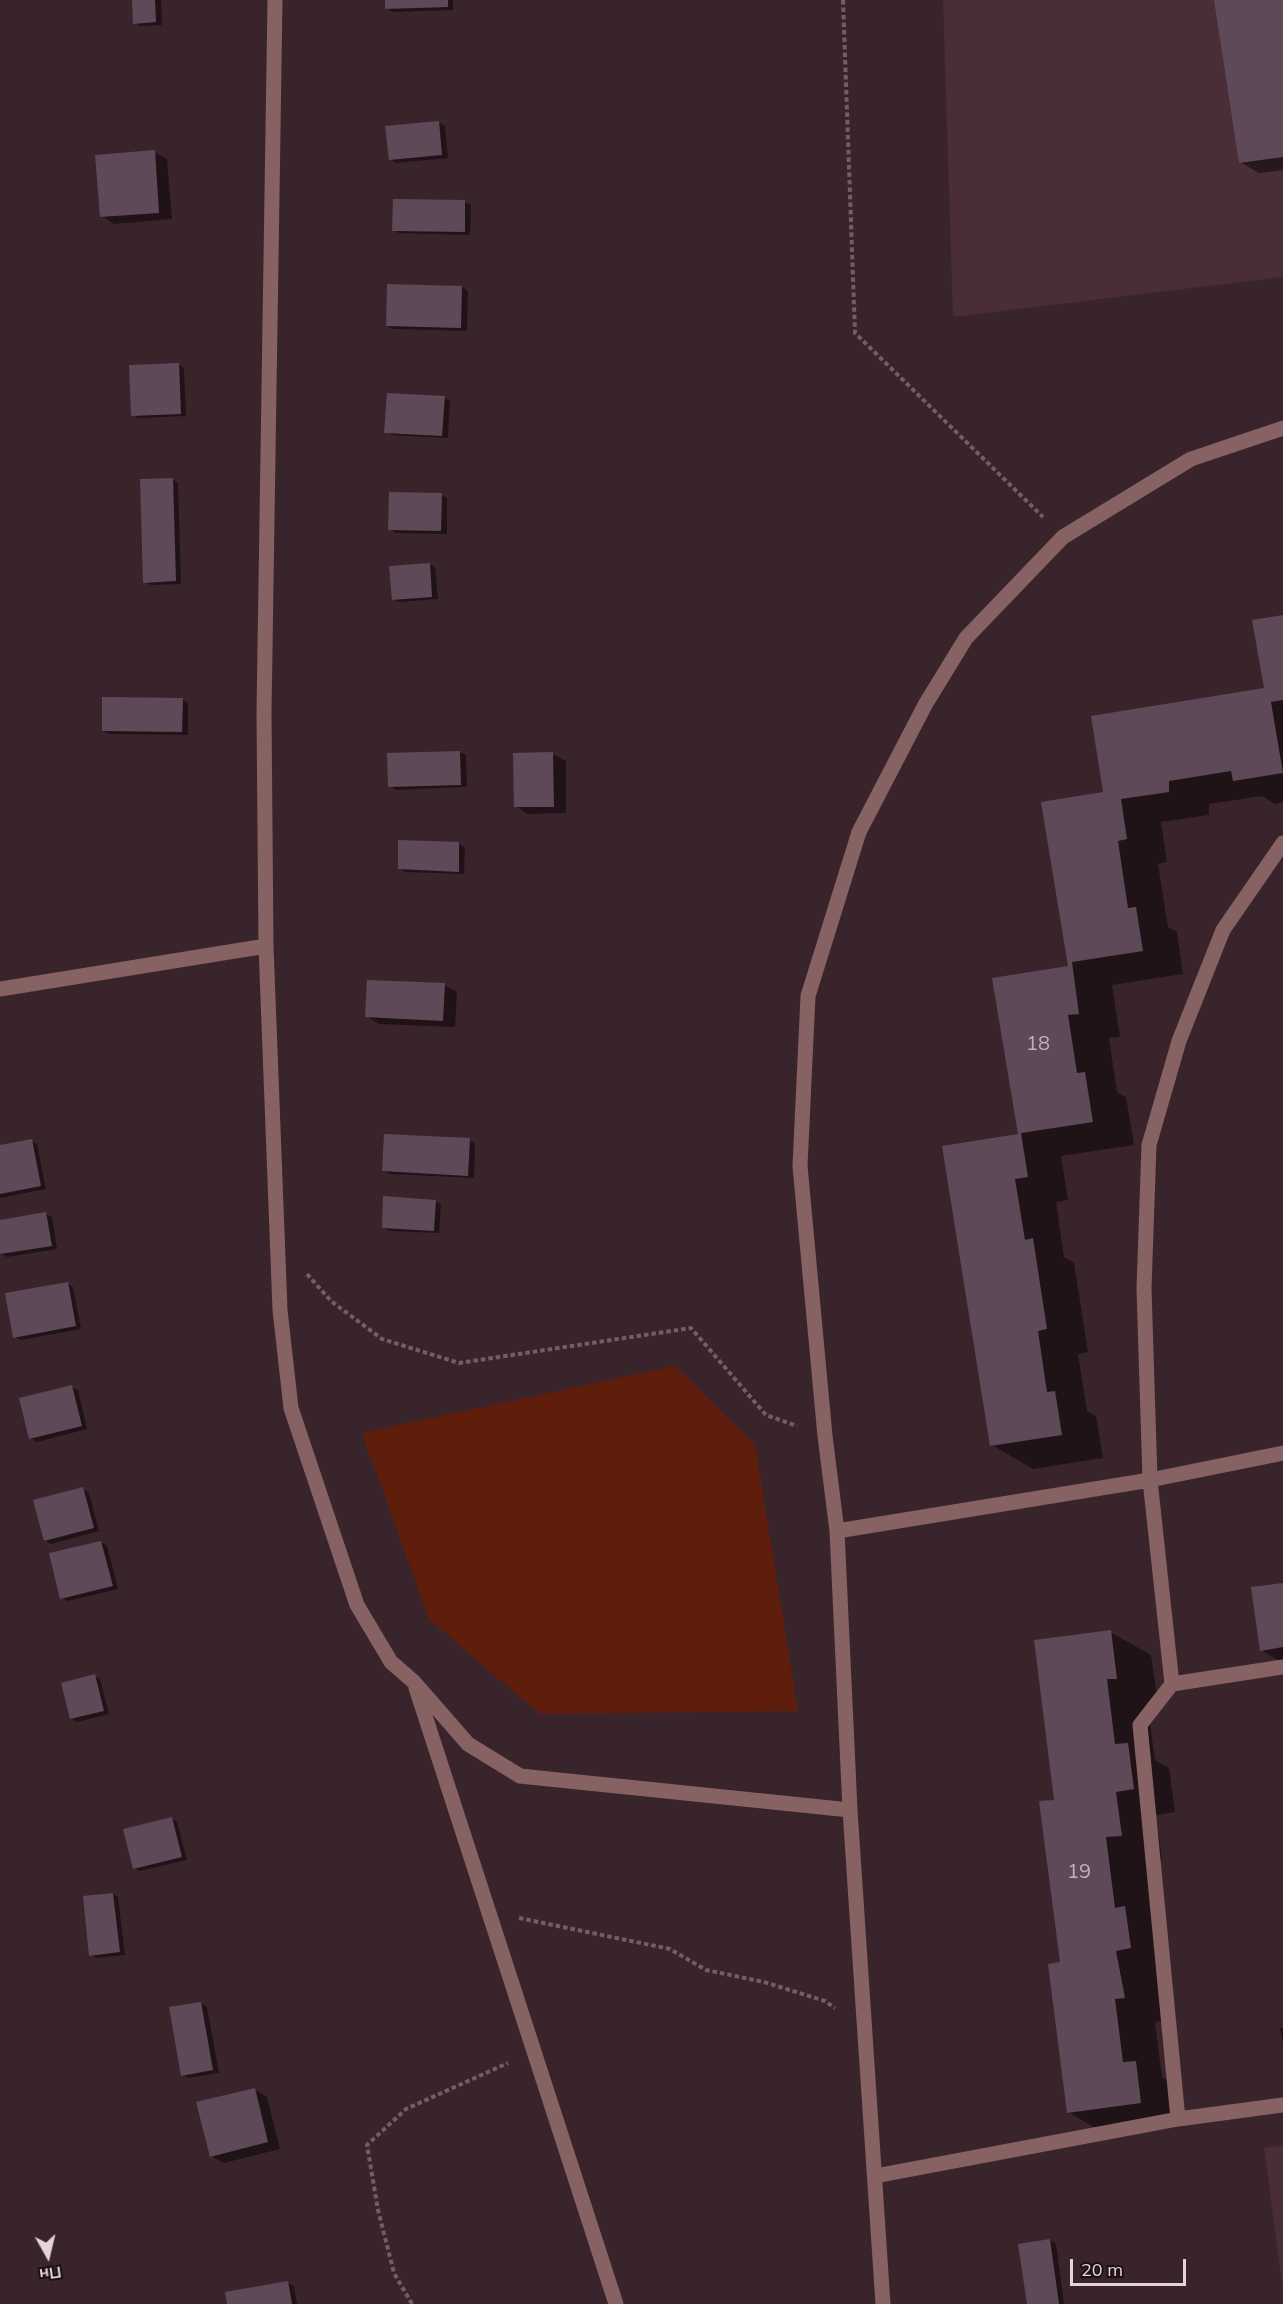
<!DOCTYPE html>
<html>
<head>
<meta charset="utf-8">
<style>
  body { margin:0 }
  #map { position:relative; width:1283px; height:2304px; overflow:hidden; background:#3a242b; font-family:Mulish,sans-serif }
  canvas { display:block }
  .north { position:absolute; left:18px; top:2226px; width:60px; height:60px; -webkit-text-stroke:4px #1a1014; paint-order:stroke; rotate:172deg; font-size:16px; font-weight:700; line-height:24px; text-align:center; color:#e5d5da }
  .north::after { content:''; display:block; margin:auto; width:21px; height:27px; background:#e5d5da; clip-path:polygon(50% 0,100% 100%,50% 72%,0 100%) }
  .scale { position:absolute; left:1070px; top:2259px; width:116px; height:27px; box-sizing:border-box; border:3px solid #e5d5da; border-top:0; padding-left:8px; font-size:18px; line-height:21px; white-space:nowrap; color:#e5d5da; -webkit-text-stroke:4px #1a1014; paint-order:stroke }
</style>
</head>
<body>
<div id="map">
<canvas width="1283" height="2304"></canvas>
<div class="north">Пн</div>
<div class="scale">20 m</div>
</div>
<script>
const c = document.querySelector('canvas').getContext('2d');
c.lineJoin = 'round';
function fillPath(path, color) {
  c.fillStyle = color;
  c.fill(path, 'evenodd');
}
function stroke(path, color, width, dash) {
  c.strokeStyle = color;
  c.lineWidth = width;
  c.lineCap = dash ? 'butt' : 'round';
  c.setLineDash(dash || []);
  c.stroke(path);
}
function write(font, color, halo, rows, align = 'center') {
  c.font = font + ' Mulish,sans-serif';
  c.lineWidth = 5;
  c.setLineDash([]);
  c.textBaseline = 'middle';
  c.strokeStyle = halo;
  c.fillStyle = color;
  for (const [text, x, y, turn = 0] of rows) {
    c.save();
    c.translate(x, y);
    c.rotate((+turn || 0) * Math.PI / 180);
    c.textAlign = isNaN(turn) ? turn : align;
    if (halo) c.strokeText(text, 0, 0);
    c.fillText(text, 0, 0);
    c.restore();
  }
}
fillPath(new Path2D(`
  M943,0H1283V277L953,317Z
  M1283,2145V2291L1264,2148Z`), '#492d37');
fillPath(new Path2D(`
  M675,1366L755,1445L798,1711L540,1714L429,1619L362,1433Z`), '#5f1e0c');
fillPath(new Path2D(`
  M133,0H161L162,25L140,26L134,23Z
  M387,0H453V10L393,12L387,9Z
  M1216,0H1283V170L1259,173L1240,162Z
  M439,122L445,126L448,158L396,163L390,159Z
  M154,152L167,159L172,219L114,224L102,216Z
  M465,202L471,205L470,235L399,233L393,230Z
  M462,287L468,291L467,331L393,329L387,326Z
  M179,365L184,368L186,416L138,418L132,415Z
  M445,398L450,401L448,438L392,435L386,432Z
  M172,479L178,483L181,584L151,585L145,582Z
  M441,495L447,498V534L396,533L390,529Z
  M429,564L435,567L438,599L399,602L393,599Z
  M1283,617V802L1275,804L1262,796L1209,804V815L1161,822L1167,862L1158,864L1168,927L1177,932L1183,974L1112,985L1120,1037L1109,1038L1117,1092L1126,1097L1134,1145L1061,1156L1068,1200L1056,1202L1064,1257L1074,1263L1088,1352L1078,1354L1087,1411L1096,1416L1103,1458L1033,1469L992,1445L944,1147L1019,1135L1070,967L1105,793L1265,690Z
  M182,699L188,703V735L109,734L103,731Z
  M460,752L466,755L467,787L396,790L390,786Z
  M553,754L566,761V813L528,814L515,806Z
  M459,844L465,847L464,874L405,872L399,868Z
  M444,985L457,992L455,1027L379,1024L367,1016Z
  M469,1140L475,1143L474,1178L390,1174L384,1171Z
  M31,1141L37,1144L46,1189L0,1198V1147Z
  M435,1201L441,1204L439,1233L389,1231L383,1227Z
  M46,1214L52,1217L57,1249L7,1257L1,1253L0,1221Z
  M67,1283L73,1287L81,1329L21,1340L15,1337Z
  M72,1387L78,1390L87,1429L37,1442L31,1438Z
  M83,1489L89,1493L99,1531L51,1544L45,1540Z
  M101,1542L107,1546L118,1589L68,1601L62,1598Z
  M1283,1584V1663L1261,1650Z
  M1110,1632L1151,1655L1158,1702H1147L1155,1760L1169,1768L1175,1812L1156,1815L1162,1859L1146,1860L1171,1971L1156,1974L1165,2021L1155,2022L1162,2077L1177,2086L1182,2126L1109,2136L1068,2112L1056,1801Z
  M94,1676L100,1679L109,1714L77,1722L71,1718Z
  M171,1818L177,1822L187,1860L140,1871L134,1868Z
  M113,1894L118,1897L125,1955L97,1958L91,1955Z
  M201,2003L207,2007L219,2073L189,2078L183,2075Z
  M1280,2028H1283V2044Z
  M255,2090L267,2097L280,2149L224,2163L211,2156Z
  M1050,2240L1056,2244L1064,2304H1028Z
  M288,2283L294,2286L297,2304H229Z`), '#0007');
fillPath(new Path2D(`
  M132,0H155L156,22L133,24Z
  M385,0H448V7L385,9Z
  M1214,0H1283V157L1239,163Z
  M439,121L442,155L389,160L385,126Z
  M155,150L159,213L100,217L95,155Z
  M393,199L465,200V232L392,231Z
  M387,284L462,286L461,328L386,326Z
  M179,363L181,414L131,416L129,365Z
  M387,393L445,396L442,436L384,433Z
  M173,478L176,581L143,583L140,479Z
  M389,492L442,493L441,531L388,530Z
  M430,563L432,597L392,600L389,566Z
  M1283,615V700L1271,702L1283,773L1233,781L1231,771L1169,781V792L1121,799L1127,839L1118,841L1128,908L1136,907L1143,951L1072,962L1079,1014L1068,1015L1077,1073L1085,1072L1093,1122L1021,1133L1028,1177L1015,1179L1025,1240L1033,1238L1047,1329L1038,1331L1047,1392L1055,1391L1062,1435L990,1446L942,1146L1018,1134L992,978L1068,966L1041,802L1103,792L1091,716L1264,688L1252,620Z
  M102,697L183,698L182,732L102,731Z
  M460,751L461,785L388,787L387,753Z
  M553,752L554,807H514L513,753Z
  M398,840L459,842V872L398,869Z
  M367,980L445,983L443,1021L365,1017Z
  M384,1134L470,1138L468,1176L382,1171Z
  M32,1139L41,1186L0,1194V1145Z
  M383,1196L436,1200L434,1231L382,1228Z
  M46,1212L52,1246L0,1254V1220Z
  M68,1282L76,1326L13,1338L5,1293Z
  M72,1385L82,1426L29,1439L19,1398Z
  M83,1487L94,1528L44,1541L33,1500Z
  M101,1541L113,1586L60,1599L49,1553Z
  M1283,1583V1647L1260,1651L1251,1587Z
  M1111,1630L1117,1679H1107L1115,1744L1128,1743L1134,1789L1116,1792L1122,1836L1106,1837L1115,1908L1125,1906L1131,1948L1116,1951L1125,1998L1115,1999L1123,2062L1136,2061L1141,2103L1067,2113L1048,1964L1060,1962L1039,1801L1054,1800L1034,1640Z
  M95,1674L104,1711L70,1719L61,1683Z
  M172,1817L182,1857L133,1869L123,1829Z
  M113,1893L120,1952L89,1956L83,1896Z
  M201,2002L213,2070L181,2076L169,2007Z
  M255,2088L268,2142L210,2157L196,2102Z
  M1050,2239L1059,2304H1027L1018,2244Z
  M288,2281L292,2304H227L225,2292Z`), '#5e4958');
stroke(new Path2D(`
  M843,0L855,333L1043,517
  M307,1274L331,1301L382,1339L459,1363L691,1328L766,1415L797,1426
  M519,1918L670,1949L706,1970L764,1982L825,2001L835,2008
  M412,2304L394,2273L378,2210L367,2145L406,2109L508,2063`), '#725e65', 4, [4.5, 3]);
stroke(new Path2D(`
  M275,0L264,713L266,946L280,1310L291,1408L357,1605L391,1662L414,1682L468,1744L520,1776L850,1810
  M0,989L266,946
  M837,1531L1150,1480L1283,1453
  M1172,1684L1283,1667
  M416,1688L616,2304
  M1178,2119L1140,1725L1172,1684L1150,1480L1144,1288L1149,1145L1179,1041L1223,930L1283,843
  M875,2176L1178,2119L1283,2105
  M883,2304L850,1810L837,1531L825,1436L800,1166L808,996L859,832L925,705L966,638L1063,537L1191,459L1283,428`), '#866263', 15);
write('20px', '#c3b2ba', null, [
  ["18",1038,1044],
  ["19",1079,1872]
]);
</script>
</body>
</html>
